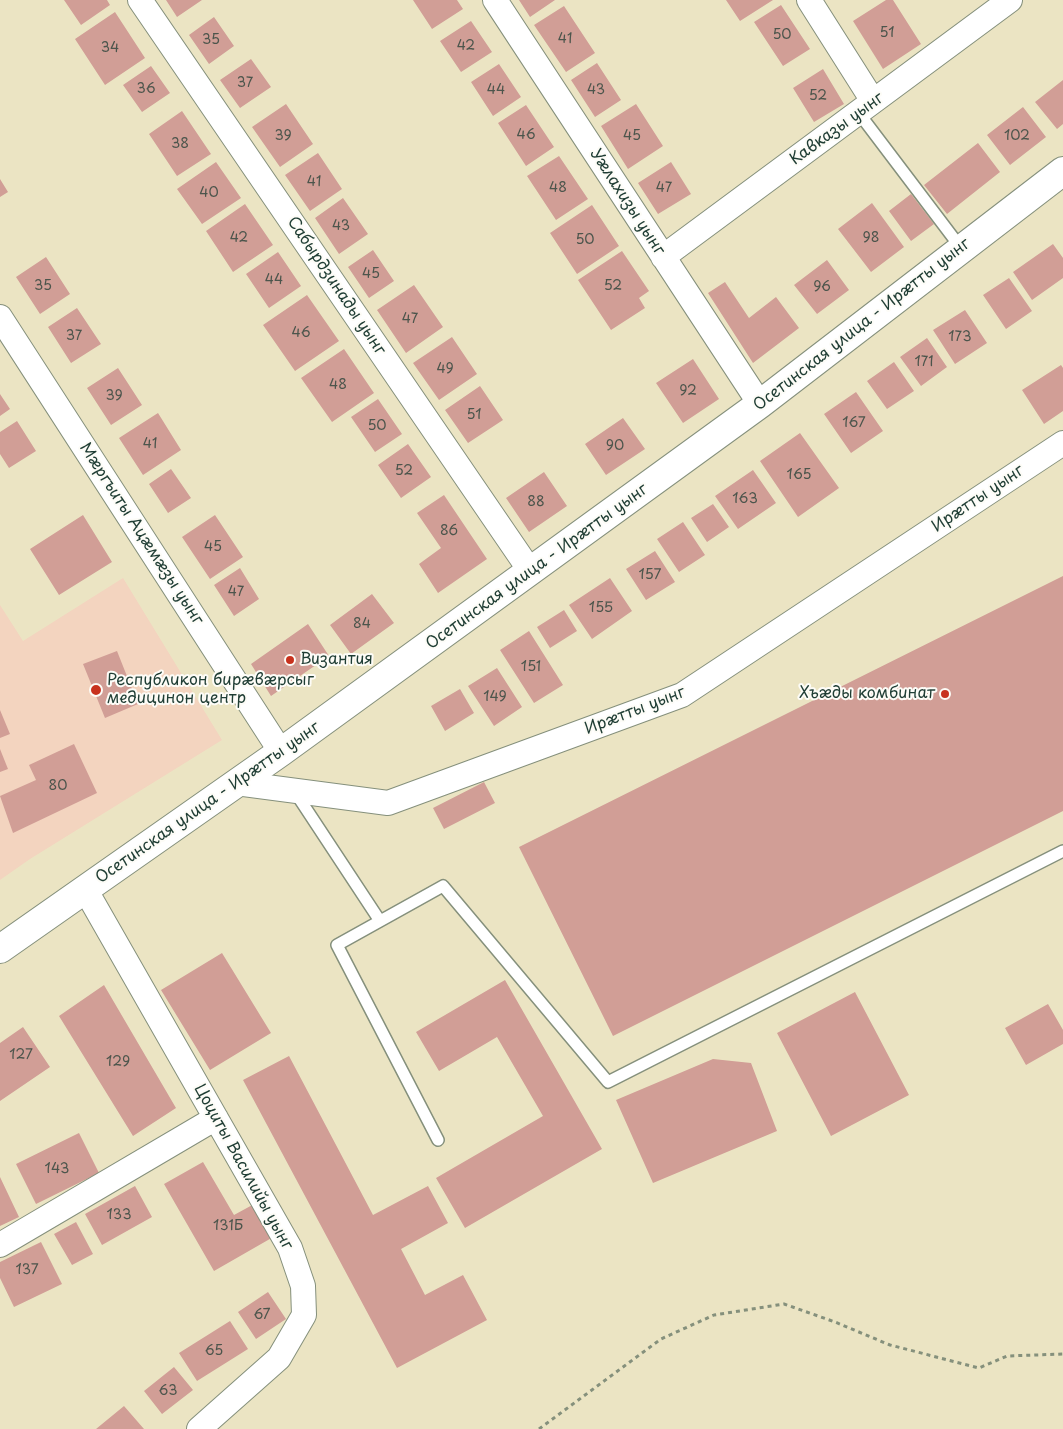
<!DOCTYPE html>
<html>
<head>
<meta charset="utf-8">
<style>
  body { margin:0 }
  canvas { display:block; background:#ebe4c3 }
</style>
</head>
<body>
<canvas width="1063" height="1429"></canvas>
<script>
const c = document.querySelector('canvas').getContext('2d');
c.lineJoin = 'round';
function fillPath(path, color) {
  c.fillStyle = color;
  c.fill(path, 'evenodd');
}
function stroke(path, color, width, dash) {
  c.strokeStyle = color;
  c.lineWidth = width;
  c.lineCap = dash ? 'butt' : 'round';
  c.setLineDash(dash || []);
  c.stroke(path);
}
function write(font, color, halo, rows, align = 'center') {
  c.font = font + ' "Playpen Sans",sans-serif';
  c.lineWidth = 4;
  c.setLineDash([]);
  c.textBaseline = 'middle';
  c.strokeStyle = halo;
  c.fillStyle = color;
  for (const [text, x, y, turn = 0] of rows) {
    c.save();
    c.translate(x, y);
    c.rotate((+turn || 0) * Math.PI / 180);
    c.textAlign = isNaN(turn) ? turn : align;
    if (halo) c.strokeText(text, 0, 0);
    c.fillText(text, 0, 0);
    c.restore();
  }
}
fillPath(new Path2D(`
  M123,578L222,740L30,859L0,880V605L23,641Z`), '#f3d4bf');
fillPath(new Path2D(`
  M64,0H107L110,5L81,25Z
  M166,0H202L177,17Z
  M413,0H457L463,9L432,29Z
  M519,0H555L530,17Z
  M726,0H773L740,21Z
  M886,0H893L921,44L883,69L853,21Z
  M781,5L810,49L783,66L754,22Z
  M564,6L595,53L566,72L534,25Z
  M115,12L145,58L105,85L75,39Z
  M214,17L234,46L209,64L189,35Z
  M471,21L492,52L461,72L440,41Z
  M251,59L271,87L240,108L220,80Z
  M597,63L621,100L595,117L571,80Z
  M499,64L521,97L493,116L471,82Z
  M151,66L170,93L142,112L123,85Z
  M823,69L844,104L814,122L793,88Z
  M1063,80V124L1057,129L1035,102Z
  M286,104L313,144L280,167L252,127Z
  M636,104L663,146L628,169L601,126Z
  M526,105L554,147L526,166L498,123Z
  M1023,107L1046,137L1010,165L987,135Z
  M182,111L211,154L177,176L149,134Z
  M978,143L1000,172L947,214L924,185Z
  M318,153L342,189L310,211L285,175Z
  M559,156L588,199L556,220L527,176Z
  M216,162L241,198L202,224L177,189Z
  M671,162L691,194L658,214L638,183Z
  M0,179L8,192L0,197Z
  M911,194L934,224L911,241L889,211Z
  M343,198L368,234L339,254L315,218Z
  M872,203L904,247L871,272L838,229Z
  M245,204L273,245L233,272L206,231Z
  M592,205L619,246L577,274L550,233Z
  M1053,244L1063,258V278L1032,300L1013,272Z
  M373,250L394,281L369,298L348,267Z
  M622,251L649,291L639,298L645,308L611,330L578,280Z
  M278,252L301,286L269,308L246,274Z
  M46,257L70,294L40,314L16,277Z
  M827,260L849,290L817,314L794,285Z
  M1009,278L1032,311L1006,329L983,295Z
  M725,282L749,318L776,297L799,328L753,363L708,293Z
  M414,285L443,327L406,353L377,310Z
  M307,295L339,341L295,371L263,325Z
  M77,308L101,344L71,363L48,327Z
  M965,310L987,343L955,364L933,330Z
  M452,337L477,374L439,400L413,363Z
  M927,338L947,367L921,386L900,357Z
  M344,349L374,393L332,422L301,378Z
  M693,359L719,399L683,423L656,383Z
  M894,362L914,391L887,409L867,381Z
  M1061,365L1063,368V411L1044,424L1022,390Z
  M118,368L142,405L111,425L87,388Z
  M480,386L503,420L468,443L445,410Z
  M856,392L883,431L851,453L824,414Z
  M0,394L10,409L0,416Z
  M378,399L402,434L375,452L351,417Z
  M158,413L181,450L143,475L119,438Z
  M623,418L645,449L606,475L585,444Z
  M17,421L36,451L9,468L0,454V432Z
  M800,433L839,488L798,517L760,461Z
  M408,444L431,477L401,498L378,465Z
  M171,469L191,498L168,513L149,484Z
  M753,470L776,503L738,529L715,496Z
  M544,472L567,506L529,532L506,498Z
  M444,495L487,559L438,593L419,564L441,548L417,513Z
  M713,504L729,527L707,542L691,518Z
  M83,515L112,562L59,595L30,549Z
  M215,515L243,557L210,579L182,537Z
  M683,522L705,555L679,572L657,539Z
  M655,551L675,582L646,600L626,569Z
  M240,568L259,599L234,616L214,585Z
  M1063,576V811L613,1036L519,847Z
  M610,578L632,611L592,639L569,605Z
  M372,594L394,623L351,654L330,625Z
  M564,610L577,631L550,648L537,627Z
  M308,624L329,656L271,696L251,664Z
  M529,631L563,685L534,703L500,650Z
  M117,651L138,704L105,718L83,664Z
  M497,668L522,707L494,726L468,686Z
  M460,689L474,713L445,731L431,706Z
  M0,710L10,734L0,738Z
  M74,744L97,793L13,833L0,796L36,780L29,765Z
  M0,749L8,769L0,772Z
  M484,782L495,803L444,829L433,808Z
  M222,953L271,1033L210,1070L161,990Z
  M505,980L602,1149L465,1228L436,1178L543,1116L497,1037L439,1071L416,1032Z
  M104,985L176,1108L133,1136L59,1016Z
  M855,992L909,1095L831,1136L777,1033Z
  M1048,1004L1063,1030V1044L1026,1065L1005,1028Z
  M23,1027L50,1067L0,1101V1043Z
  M289,1056L373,1215L428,1186L448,1223L401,1249L425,1295L463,1275L487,1320L397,1368L243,1080Z
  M713,1059L751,1063L777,1131L653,1183L616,1100Z
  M79,1133L99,1173L36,1204L16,1164Z
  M203,1162L234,1215L256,1203L275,1236L214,1271L164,1184Z
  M0,1177L19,1217L0,1226Z
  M135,1186L152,1217L102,1245L85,1214Z
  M76,1222L93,1254L72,1265L54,1234Z
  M41,1242L62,1284L14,1307L0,1278V1262Z
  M268,1292L286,1319L256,1339L238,1312Z
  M230,1321L248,1349L197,1381L179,1353Z
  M174,1367L193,1390L162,1414L144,1391Z
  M124,1406L144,1429H96Z`), '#d19e96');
const service = new Path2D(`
  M858,112L961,248
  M295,792L380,921
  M438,1140L337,945L443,886L608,1082L1063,851`);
const minor = new Path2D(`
  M140,0L531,572
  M495,0L760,404
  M809,0L873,101
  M663,257L1010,0
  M0,317L281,752
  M236,783L388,803L682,695L1063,443
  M85,889L290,1248L303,1286L304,1315L279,1358L199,1429
  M0,1245L216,1118`);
const tertiary = new Path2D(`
  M0,949L281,752L760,404L1063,171`);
stroke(service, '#85907c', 14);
stroke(minor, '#85907c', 26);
stroke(tertiary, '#85907c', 30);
stroke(new Path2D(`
  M539,1429L661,1339L714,1315L784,1304L835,1322L890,1345L979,1368L1007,1356L1063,1354`), '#85907c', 3, [4, 4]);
stroke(service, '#fff', 11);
stroke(minor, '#fff', 24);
stroke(tertiary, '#fff', 28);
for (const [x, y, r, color] of [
  [290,660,5,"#c8321e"],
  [96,690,6,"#c8321e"],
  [945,694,5,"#c8321e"]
]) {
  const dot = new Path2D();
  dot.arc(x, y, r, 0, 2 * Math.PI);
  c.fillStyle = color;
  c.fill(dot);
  stroke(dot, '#fdfcf7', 2);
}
write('14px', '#4c554c', null, [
  ["51",887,33],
  ["50",782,35],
  ["41",565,39],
  ["35",211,40],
  ["42",466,46],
  ["34",110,48],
  ["37",245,83],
  ["36",146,89],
  ["44",496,90],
  ["43",596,90],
  ["52",818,96],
  ["46",526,135],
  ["39",283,136],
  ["45",632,136],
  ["102",1017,136],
  ["38",180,144],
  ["41",314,182],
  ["48",558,188],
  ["47",664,188],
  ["40",209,193],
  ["43",341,226],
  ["42",239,238],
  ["98",871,238],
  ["50",585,240],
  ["45",371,274],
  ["44",274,280],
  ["35",43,286],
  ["52",613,286],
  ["96",822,287],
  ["47",410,319],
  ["46",301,333],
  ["37",74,336],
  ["173",960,337],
  ["171",924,362],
  ["49",445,369],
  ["48",338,385],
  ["92",688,391],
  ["39",114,396],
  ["51",474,415],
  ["167",854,423],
  ["50",377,426],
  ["41",150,444],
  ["90",615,446],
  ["52",404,471],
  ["165",799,475],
  ["163",745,499],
  ["88",536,502],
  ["86",449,531],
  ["45",213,547],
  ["157",650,575],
  ["47",236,592],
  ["155",601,608],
  ["84",362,624],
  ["151",531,667],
  ["149",495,697],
  ["80",58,786],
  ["127",21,1055],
  ["129",118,1062],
  ["143",57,1169],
  ["133",119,1215],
  ["131Б",228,1226],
  ["137",27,1270],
  ["67",262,1315],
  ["65",214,1351],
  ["63",168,1391]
]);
write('16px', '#1f3d34', '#fdfcf7', [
  ["Кавказы уынг",837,129,-36],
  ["Уӕлахизы уынг",627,202,57],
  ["Сабырдзинады уынг",336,286,56],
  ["Осетинская улица - Ирæтты уынг",862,325,-38],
  ["Ирæтты уынг",978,499,-34],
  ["Мӕргъиты Ацӕмӕзы уынг",141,534,57],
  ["Осетинская улица - Ирæтты уынг",537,567,-36],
  ["Ирæтты уынг",635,711,-21],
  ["Осетинская улица - Ирæтты уынг",208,803,-35],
  ["Цоциты Василийы уынг",243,1167,61]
]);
write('16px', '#1f3d34', '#fdfcf7', [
  ["Византия",300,660],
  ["Республикон бирæвæрсыг",107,681],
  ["медицинон центр",107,699],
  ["Хъæды комбинат",935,694,"right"]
], 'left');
</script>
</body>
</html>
